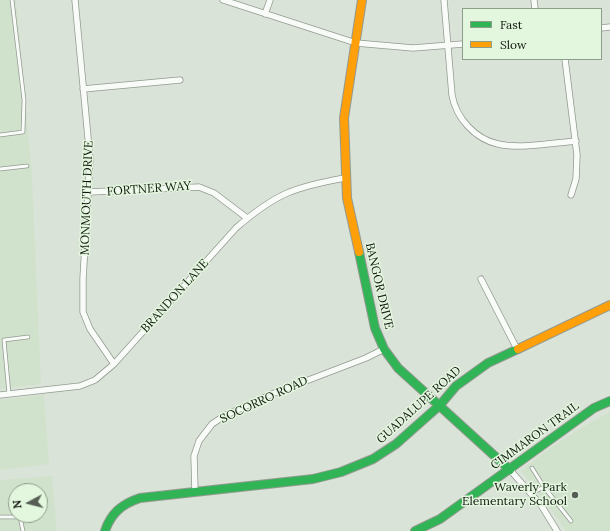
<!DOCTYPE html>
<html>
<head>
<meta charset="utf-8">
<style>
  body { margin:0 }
  #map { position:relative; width:610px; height:531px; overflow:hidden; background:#dae3d7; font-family:Lora,serif }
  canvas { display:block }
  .legend { position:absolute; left:462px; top:8px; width:140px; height:52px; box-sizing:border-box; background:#e3f6de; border:1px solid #8f9d8b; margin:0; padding:5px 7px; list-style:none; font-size:12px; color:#11170f }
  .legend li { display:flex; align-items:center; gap:8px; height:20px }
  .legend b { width:20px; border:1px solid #8f9d8b }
  .north { position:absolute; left:8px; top:483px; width:40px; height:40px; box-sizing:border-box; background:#e3f6de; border:1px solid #8f9d8b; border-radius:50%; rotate:263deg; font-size:11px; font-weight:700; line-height:16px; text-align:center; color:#11170f }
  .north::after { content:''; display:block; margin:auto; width:14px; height:18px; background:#575e55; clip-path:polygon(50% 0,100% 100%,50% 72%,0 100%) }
</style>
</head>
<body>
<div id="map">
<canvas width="610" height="531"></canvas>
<ul class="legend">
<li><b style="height:5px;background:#30b455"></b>Fast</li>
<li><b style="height:5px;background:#ff9f0a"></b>Slow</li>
</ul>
<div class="north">N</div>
</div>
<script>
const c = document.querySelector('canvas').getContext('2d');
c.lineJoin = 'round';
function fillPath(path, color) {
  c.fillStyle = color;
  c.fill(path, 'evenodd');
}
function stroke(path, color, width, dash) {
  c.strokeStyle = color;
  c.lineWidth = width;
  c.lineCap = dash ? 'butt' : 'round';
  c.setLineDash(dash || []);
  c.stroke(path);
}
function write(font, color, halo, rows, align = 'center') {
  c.font = font + ' Lora,serif';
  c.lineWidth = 3;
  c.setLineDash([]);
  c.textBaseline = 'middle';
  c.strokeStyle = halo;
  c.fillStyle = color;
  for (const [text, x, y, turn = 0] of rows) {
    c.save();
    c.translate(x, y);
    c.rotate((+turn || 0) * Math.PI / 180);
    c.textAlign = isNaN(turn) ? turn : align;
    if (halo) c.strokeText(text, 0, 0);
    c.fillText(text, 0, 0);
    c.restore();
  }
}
fillPath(new Path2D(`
  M0,0H16L32,176L41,384L0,389Z
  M44,395L49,464L0,470V400Z
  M610,412V531H565L558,519L521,471L547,450L584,426Z
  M52,476L57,531H0V480ZM16,491H40V515H16Z`), '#d1e2cc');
const lane = new Path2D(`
  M0,135L23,132L24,100L12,0
  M0,169L27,166
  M9,394L4,340L28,337
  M544,487L571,521
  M532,493L544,487L532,468
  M0,517H20L23,531`);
const street = new Path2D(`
  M75,0L90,159L83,279V312L90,329L114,364
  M223,0L356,43L413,48L463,44
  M444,0L452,95C456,118 475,139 498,144C520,149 553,143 576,141
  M534,0L535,9
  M265,14L270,0
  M601,28L610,27
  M565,59L577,155L576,179L571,195
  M83,89L180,80
  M89,192L199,187L214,193L247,218
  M481,279L517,349
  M0,395L80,386L95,380L114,364L236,228C275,194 294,187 345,178
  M510,470L541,505L557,531
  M195,491L194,456L199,441L212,424L224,416L272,394L366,358L384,349`);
const fast = new Path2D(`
  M359,252L375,328L384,349L398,368L510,470
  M105,531C111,513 122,504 140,498L313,479L341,472L373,459L396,444L440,405L456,386L488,363L518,349
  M415,531L440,519L594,408L610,401`);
const slow = new Path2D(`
  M359,252L347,198L344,118L362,0
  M518,349L610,305`);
stroke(lane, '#939a91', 4.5);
stroke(street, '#939a91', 7);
stroke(fast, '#939a91', 10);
stroke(slow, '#939a91', 10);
stroke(lane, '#f9fbf9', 3);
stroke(street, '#f9fbf9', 5.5);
stroke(fast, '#30b455', 8);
stroke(slow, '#ff9f0a', 8);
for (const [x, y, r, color] of [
  [575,495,4,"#575e55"]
]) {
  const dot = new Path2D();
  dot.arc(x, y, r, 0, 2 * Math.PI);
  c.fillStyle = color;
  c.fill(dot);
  stroke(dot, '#e3f6de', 1.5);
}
write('12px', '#11170f', '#e3f6de', [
  ["FORTNER WAY",149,189,-4],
  ["MONMOUTH DRIVE",87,198,-88],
  ["BANGOR DRIVE",379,286,77],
  ["BRANDON LANE",175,296,-48],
  ["SOCORRO ROAD",264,400,-25],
  ["GUADALUPE ROAD",419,405,-42],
  ["CIMMARON TRAIL",535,436,-36]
]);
write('12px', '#11170f', '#e3f6de', [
  ["Waverly Park",567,488],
  ["Elementary School",567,502]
], 'right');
</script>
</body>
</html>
